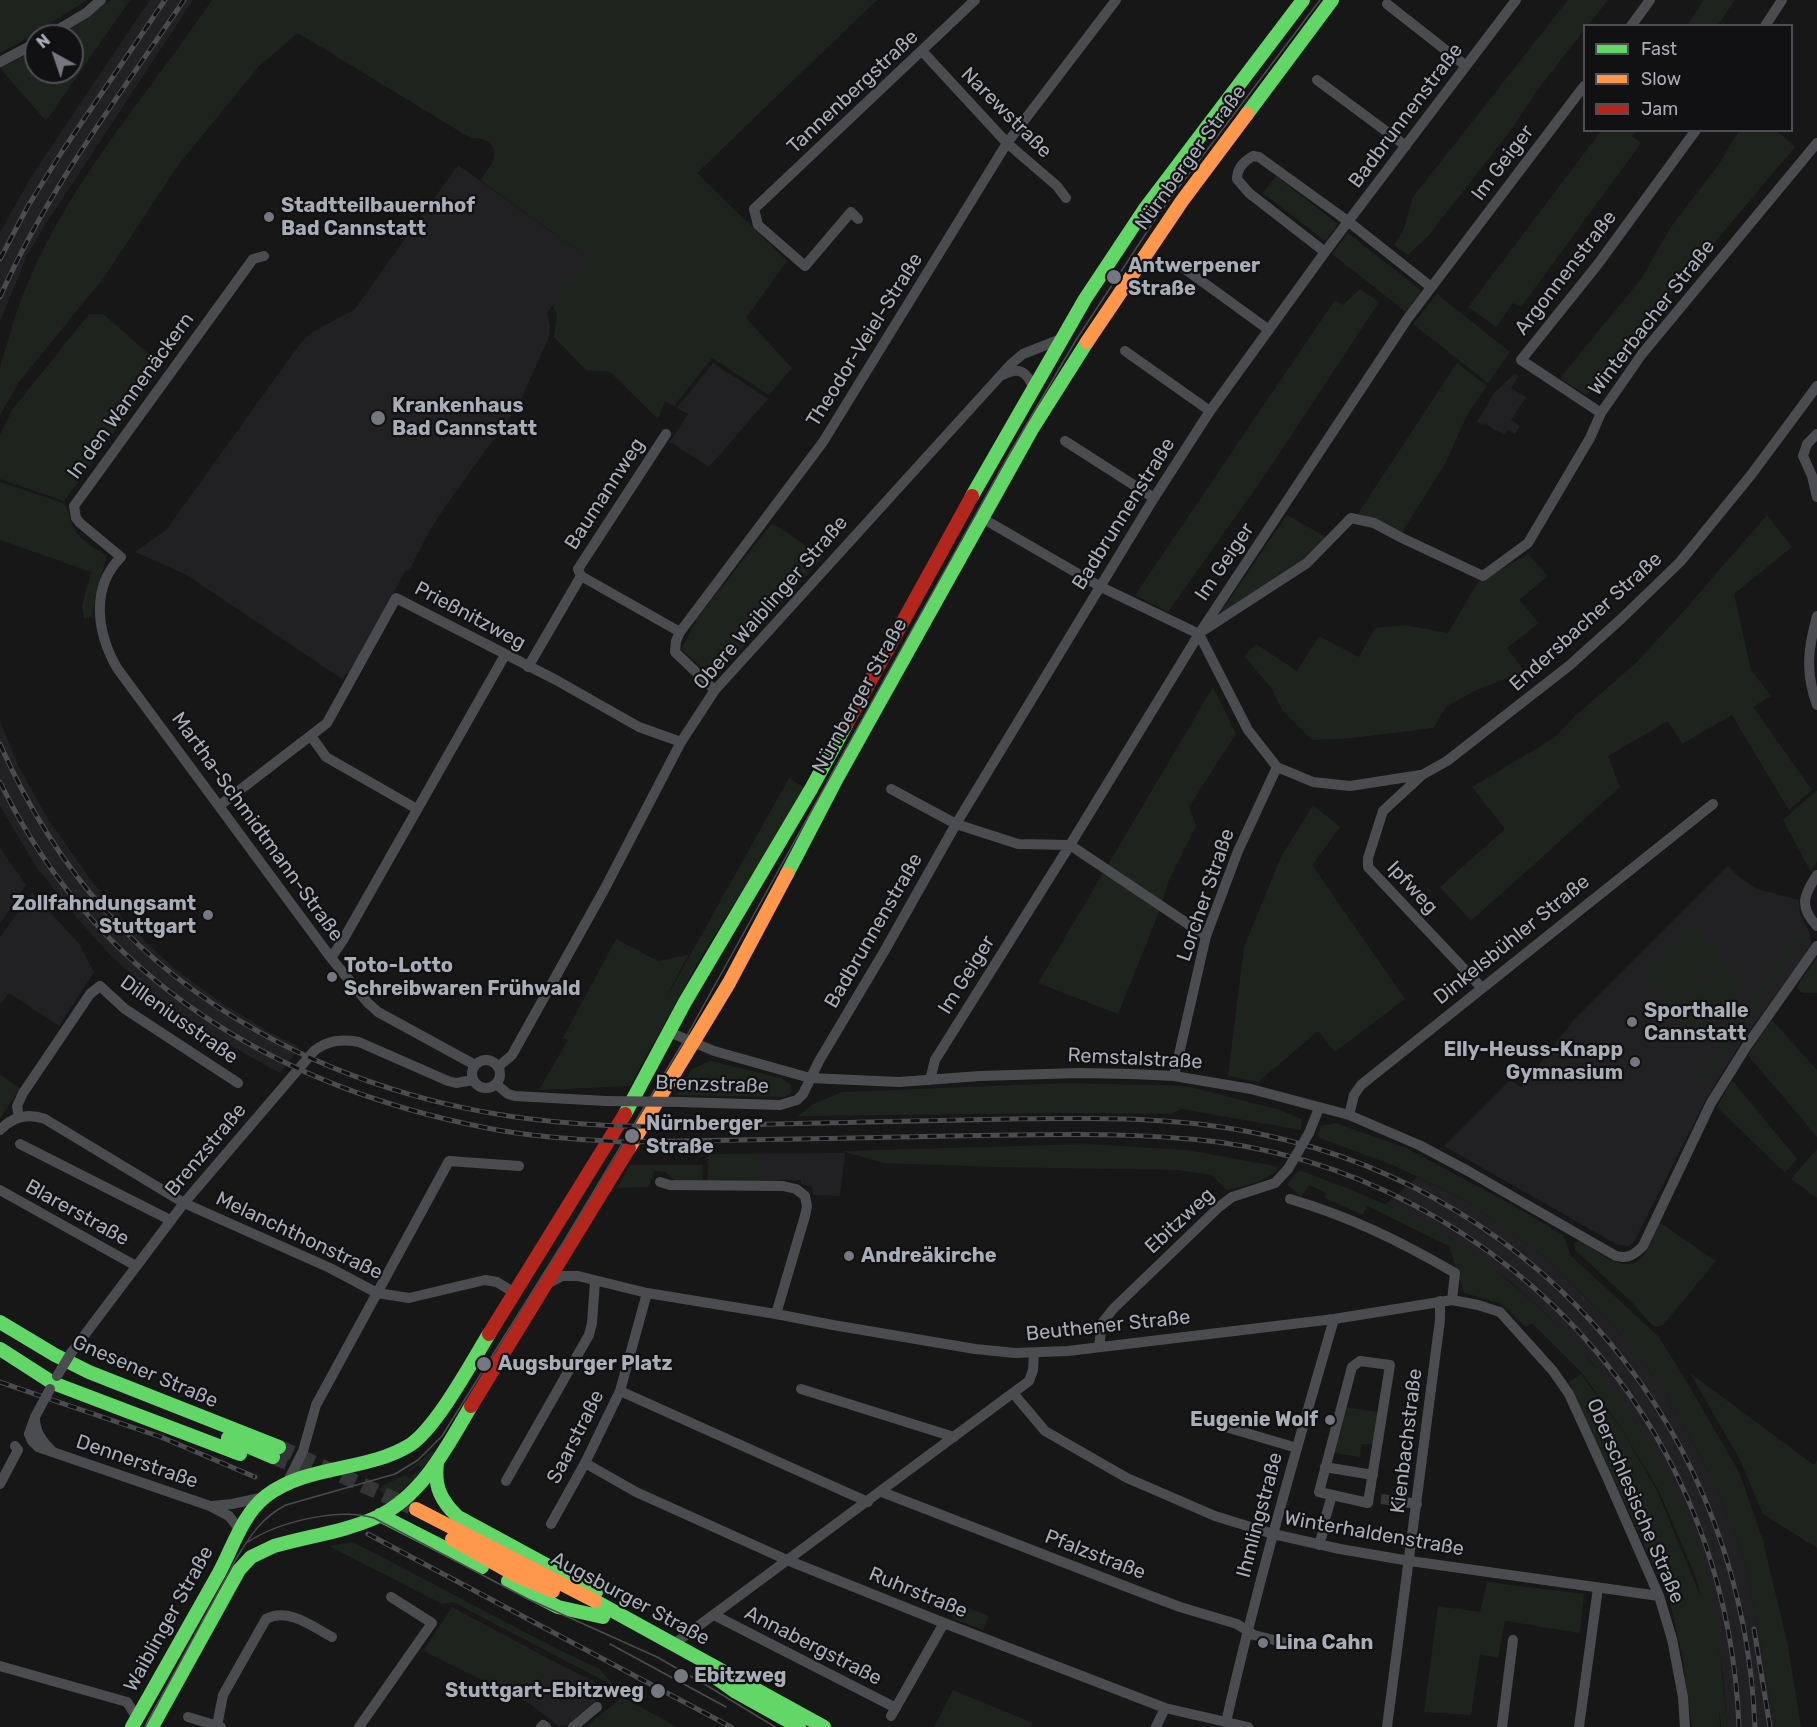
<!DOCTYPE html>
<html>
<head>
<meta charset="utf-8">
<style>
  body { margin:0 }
  #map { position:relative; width:1817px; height:1727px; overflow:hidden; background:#171717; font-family:Rubik,sans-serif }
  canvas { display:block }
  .legend { position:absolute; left:1583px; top:24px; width:210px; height:108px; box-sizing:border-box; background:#111113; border:2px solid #4d4f55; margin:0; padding:8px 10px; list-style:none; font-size:18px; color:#a8adb8 }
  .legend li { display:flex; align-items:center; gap:12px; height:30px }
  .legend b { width:30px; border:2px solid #4d4f55 }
  .north { position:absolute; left:24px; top:24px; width:60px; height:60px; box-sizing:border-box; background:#111113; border:2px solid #4d4f55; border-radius:50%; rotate:320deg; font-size:16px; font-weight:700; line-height:24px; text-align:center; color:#a8adb8 }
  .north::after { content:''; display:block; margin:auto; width:21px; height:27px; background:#757880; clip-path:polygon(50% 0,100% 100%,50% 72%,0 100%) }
</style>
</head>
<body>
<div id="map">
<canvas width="1817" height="1727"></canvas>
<ul class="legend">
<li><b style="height:8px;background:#63d668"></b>Fast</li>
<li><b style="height:8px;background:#ff974d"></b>Slow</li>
<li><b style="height:8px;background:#b3261e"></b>Jam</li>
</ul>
<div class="north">N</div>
</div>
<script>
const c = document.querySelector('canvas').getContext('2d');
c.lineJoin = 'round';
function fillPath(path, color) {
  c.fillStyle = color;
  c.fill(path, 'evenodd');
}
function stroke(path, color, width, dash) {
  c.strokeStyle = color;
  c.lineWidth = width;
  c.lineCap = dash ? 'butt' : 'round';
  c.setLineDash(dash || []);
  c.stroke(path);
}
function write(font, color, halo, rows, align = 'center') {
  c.font = font + ' Rubik,sans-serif';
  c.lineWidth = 4.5;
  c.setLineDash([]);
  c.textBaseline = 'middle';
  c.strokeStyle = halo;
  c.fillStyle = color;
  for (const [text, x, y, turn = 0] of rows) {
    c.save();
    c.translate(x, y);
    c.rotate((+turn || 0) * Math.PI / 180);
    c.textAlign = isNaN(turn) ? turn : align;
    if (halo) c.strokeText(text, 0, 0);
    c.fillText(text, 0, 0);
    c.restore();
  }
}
fillPath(new Path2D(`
  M150,0H193L45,225L26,258L0,322V232L34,172Z
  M458,165L587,257L547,313L550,326L549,337L519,404L447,504L430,530L409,571L406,570L349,675L346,673L342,679L185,574L135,552L166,530L302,341L314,331L354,310Z
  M713,363L768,399L709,467L670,442L688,414L677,408Z
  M1515,373L1519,376L1511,388L1526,397L1511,420L1520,426L1515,434L1508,430L1504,435L1484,423L1483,425L1477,422L1494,393Z
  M0,721L19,767L46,816L88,876L115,910L146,942L174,968L223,1004L271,1033L300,1047L280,1073L207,1033L162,1002L111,956L76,917L35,865L0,806Z
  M0,848L26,885L0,924Z
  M1728,866L1740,878L1758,889L1799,900L1800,914L1809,931L1811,941L1809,949L1741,1043L1706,1099L1634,1242L1629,1246L1618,1245L1444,1146L1510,1080L1521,1087L1573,1021Z
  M32,892L80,945L94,972L59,1026L9,993L0,1005V937Z
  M845,1153L840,1196L813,1195L812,1187L801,1184V1180L761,1181L707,1162L709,1154Z
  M1417,1177L1463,1199L1550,1261L1618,1331L1663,1388L1713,1480L1745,1560L1775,1727H1727L1723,1675L1706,1571L1672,1485L1635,1420L1592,1363L1548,1316L1511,1282L1451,1239L1386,1204Z
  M551,1660L593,1681L601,1689L602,1694L589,1709L568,1725L558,1726L529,1703Z`), '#212123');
fillPath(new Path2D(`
  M0,0H87L24,40L0,53Z
  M111,0H130L46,121L0,68L36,50V72H72V36H60Z
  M212,0H877L697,173L787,261L746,318L792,368L769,395L712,358L674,406L665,401L658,419L610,372L586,370L554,337L557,314L552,305L587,257L480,180C484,174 492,166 494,158C497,144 484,136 472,139L298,33L259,66L179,164L105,276L19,382L0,415C0,400 0,383 0,369C2,357 7,345 10,334C47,205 139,108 212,0Z
  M1568,0H1608L1588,25L1584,26V30L1536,92L1511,130L1428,236L1408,255L1394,245L1404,228L1413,197Z
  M1704,0H1735L1718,25H1687Z
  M1601,131H1636L1632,136L1641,143L1521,307L1513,303L1496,327L1468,307Z
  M1739,131H1777L1795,147L1586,395L1560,378L1641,279L1671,227L1719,164Z
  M1276,176L1338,224L1325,241L1263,193Z
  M1348,233L1422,291L1406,312L1332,254Z
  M1360,289L1379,302L1267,472L1168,612L1135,595L1335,300L1343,305Z
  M1437,294L1510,352L1488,383L1413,324Z
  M89,314H103L163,366L64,501L0,479V435L12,410Z
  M1457,363L1487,386L1468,413L1446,462L1401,534L1357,515Z
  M0,482L63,503C69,510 68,514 71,521C76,538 93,548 107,555L98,587L92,616L84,619L82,606L91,572L0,540Z
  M1287,515L1326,537L1302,561L1216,619Z
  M1767,515L1792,547L1734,594L1751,670L1771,696L1753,707L1812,790L1789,810L1732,715L1682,744L1668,721L1608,756L1620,787L1471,921L1440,887L1505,829L1472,787L1554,738L1576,715L1636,663L1675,621Z
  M772,523L823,557L714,679L681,649L699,616Z
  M1528,554L1548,576L1519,600L1539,623L1507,648L1525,672L1478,689L1447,706L1433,728L1353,738L1312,740L1282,710L1272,689L1244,656L1256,644L1297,671L1319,636L1359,657L1375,628L1405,625L1448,633L1478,582Z
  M1213,687L1236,734L1189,807L1196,826L1169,880L1158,915L1118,1014L1038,983Z
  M789,778L806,789L701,957L630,1086L539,1090L568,1040L563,1038L616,939L658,961L688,955L664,1002Z
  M1817,790V861L1811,872L1783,820Z
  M1313,805L1340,827L1312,865L1405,999L1335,1052L1318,1031L1258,1082L1228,1076L1244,947L1281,857Z
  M1693,925L1724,956L1673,1007L1642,976Z
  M1797,932L1803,936L1707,1080L1700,1075Z
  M1817,958V993H1802L1797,988L1801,980Z
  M1722,962L1746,985L1699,1033L1675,1010Z
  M1772,1020L1817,1070V1137L1748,1055Z
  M710,1061L781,1078L790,1084L792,1090L791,1093L785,1097L676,1095L692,1069Z
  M0,1075L20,1088L0,1119Z
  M1732,1080L1797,1159L1785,1173L1717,1107Z
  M1067,1083L1186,1086L1277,1109L1302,1119L1301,1130L1181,1109L1172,1114L1072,1113L798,1116L813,1104L842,1092Z
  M1335,1123L1406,1148L1507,1202L1563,1235L1571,1256L1658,1336L1684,1377L1740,1474L1763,1541L1788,1646L1801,1727H1775L1745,1560L1713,1480L1663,1388L1618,1331L1550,1261L1463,1199L1395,1166L1317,1137L1321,1126Z
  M1088,1144L1187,1150L1280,1167C1267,1181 1244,1187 1226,1190L1212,1175L1177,1170L994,1167L883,1163L842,1151Z
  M1817,1149V1198L1791,1179Z
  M709,1154H760L761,1181H707Z
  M630,1165H702L703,1182H677L665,1172L654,1171L649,1187L617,1188Z
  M1299,1170C1352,1190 1404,1209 1451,1239C1566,1313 1669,1438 1706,1570C1709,1583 1711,1597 1713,1610C1720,1649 1724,1688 1727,1727H1721L1719,1707L1720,1727H1692L1683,1660L1669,1598L1569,1382L1581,1374L1622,1430L1657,1491L1701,1597L1695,1575L1659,1491L1621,1428L1582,1373L1532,1323L1526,1327L1500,1303L1464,1293L1449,1246L1367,1206L1363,1215L1325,1198L1326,1193L1309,1185L1301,1197L1287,1184Z
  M1659,1222L1716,1261L1663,1325L1656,1327L1651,1324L1633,1303L1575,1250L1574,1243L1579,1241C1598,1250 1628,1280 1645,1253C1651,1244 1655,1232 1659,1222Z
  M1690,1373L1814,1465L1817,1460V1548L1763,1514L1740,1460Z
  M1344,1407L1379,1412L1374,1445L1361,1444L1360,1457L1334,1453Z
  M432,1451L434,1453L415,1478L396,1496L393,1493L387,1498L380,1490L383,1485L406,1475L409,1478L421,1468L418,1465L409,1472L408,1471Z
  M353,1542L561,1651L600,1669L614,1686L453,1602L442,1604L329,1546Z
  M1487,1582L1584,1594L1580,1633L1505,1621L1498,1658L1480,1654L1471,1715L1424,1712L1438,1606L1480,1612Z
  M957,1604L987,1615L988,1618L983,1630L952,1618Z
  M452,1607L551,1660L529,1703L423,1651Z
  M953,1690L1033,1723L1031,1727H934Z
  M622,1697L677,1727H586Z`), '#1d241e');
stroke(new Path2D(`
  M1381,1499L1398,1501`), '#343537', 10, [10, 5]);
stroke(new Path2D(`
  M279,1447L411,1507
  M273,1457L310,1471`), '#343537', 15, [15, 8]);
stroke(new Path2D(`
  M1387,4L1466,66
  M1631,26L1650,0
  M1765,26L1782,0
  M47,36L86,13L101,0
  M922,51L1007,143L1057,186L1066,198
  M0,62L36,43
  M1317,80L1406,146
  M858,219L851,212L805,266L758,225L754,209L975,0
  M1325,252L1249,193L1237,179C1237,168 1244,161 1253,156L1259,157L1349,222L1431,287
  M264,256L253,259L74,506L76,518L80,523L121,557C90,588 97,633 117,668L331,958L368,1003L378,1012L475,1065
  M1178,264L1269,330
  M1125,351L1210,411
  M1003,375C1019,366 1027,372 1033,387
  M1601,413L1521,360L1598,264L1696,130
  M1817,434L1807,444L1803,456L1812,476L1817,497
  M1065,441L1154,498
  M982,518L1101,587L1199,634
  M581,576L680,632
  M1817,616C1808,649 1805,672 1817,705
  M1204,630L1307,563L1351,518L1374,523L1402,538L1483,576L1528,543L1590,438L1601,413L1642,354L1817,143
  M1199,634L1248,730L1277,767L1313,782L1350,786L1421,775
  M528,667L581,576L578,569L666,434
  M715,690L675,652L676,641L680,632L823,442L1007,143L1116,0
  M311,736L326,757L417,809
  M891,789L956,824L1018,844L1070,845L1206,936
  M219,806L327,723L396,598L556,680L639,727L681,742
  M1817,875C1803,896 1799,907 1817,926
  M331,958L343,940L505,655
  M1482,988L1368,867V858L1383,811L1422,775L1447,761L1570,665L1621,619L1680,562L1751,475L1817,386
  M669,1032L714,1051L810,1078L899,1082L980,1076L1079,1073L1132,1074L1174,1076L1251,1089L1349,1115L1419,1145L1468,1171L1616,1256C1628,1259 1634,1255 1643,1246L1711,1103L1746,1047L1817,946
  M472 1074a14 14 0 1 1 28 0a14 14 0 1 1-28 0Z
  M498,1067L512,1055L604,890L681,742L715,690L1011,364L1023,354L1061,339
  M1174,1076L1206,936L1238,851L1277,767
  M930,1080L935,1060L1070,845L1199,634L1408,318L1584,86
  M496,1084L508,1094L515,1096L606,1101
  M679,1102L780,1105L797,1100L803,1094L819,1061L885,950L956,824L1154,498L1210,411L1325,252L1516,0
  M1349,1115L1354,1095L1361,1085L1713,804
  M19,1117L17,1106L23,1093L90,994L100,986L125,1009L238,1083
  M0,1130C13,1116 28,1113 45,1119L184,1203L330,1268L377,1293L409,1298L485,1280L497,1282L513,1292
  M1309,1133L1319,1108
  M20,1144L170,1220
  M660,1182L670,1185L783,1186L796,1189L805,1196L807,1206L805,1216L776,1314
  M0,1190L136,1266
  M1290,1199C1351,1217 1400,1241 1455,1273L1452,1300
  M547,1284L562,1276H578L647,1293L776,1314L833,1325L975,1349L1015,1353L1068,1351L1334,1319L1452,1300L1478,1305L1500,1312L1553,1371L1569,1394L1606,1475L1659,1596L1672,1639L1683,1697L1685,1727
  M1099,1347L1102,1323L1113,1309L1219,1207L1232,1197L1275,1183L1288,1169
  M71,1353L184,1203L314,1051C328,1040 341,1039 359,1042L448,1081L456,1083L473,1080
  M1360,1361L1390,1365L1368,1503L1319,1492L1352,1367Z
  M801,1389L954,1437
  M620,1391L868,1502
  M1013,1393L1045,1431L1127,1478L1215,1516L1273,1534L1340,1549L1410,1561L1659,1596
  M35,1417L29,1434L32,1441L38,1447L210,1506L229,1516L240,1530
  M35,1418C35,1432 42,1441 52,1451
  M1209,1422L1297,1448
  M585,1463L636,1492L787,1560L944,1623L1165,1708L1248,1727
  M1325,1467L1373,1475
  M506,1481L589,1335L592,1323L595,1282
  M287,1483L303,1451L316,1405L449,1161L519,1166
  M0,1484L18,1450L15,1446
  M882,1492L1122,1585L1180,1607L1237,1624L1254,1635L1298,1646
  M1398,1501L1417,1504
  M212,1506L232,1504L265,1497
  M1326,1516L1332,1495
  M551,1524L585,1463L620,1391L647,1293
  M1319,1545L1323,1532
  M714,1615L896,1708
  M674,1644L1029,1381L1033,1370L1034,1353
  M0,1666L127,1702L137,1718
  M891,1716L944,1623
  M188,1717L221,1727
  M1226,1722C1257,1586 1295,1453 1334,1319
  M217,1726L223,1695L266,1619C288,1607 313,1627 332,1637
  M359,1727L432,1623L391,1597
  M541,1727L543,1725L546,1727
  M573,1727L597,1707
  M1156,1727L1165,1708
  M1387,1727L1440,1320V1301
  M1502,1727L1513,1640
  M1579,1727L1598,1588`), '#4b4c50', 10);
stroke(new Path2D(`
  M1247,114L1332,0
  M972,496L1085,299L1144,210L1303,0
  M787,874L837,778L1032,429L1087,342
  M625,1114L685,1002L811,789L846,725
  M0,1322L55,1355L89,1372L279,1447
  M0,1349L53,1383L240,1454
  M228,1438L273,1457
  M437,1463C434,1487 441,1501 458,1517L596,1592
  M380,1515L482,1567
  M508,1581L558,1607L603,1617
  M595,1601L824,1727
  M712,1675L736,1692L799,1727
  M132,1727C161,1675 190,1624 219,1573C233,1547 242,1515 266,1496C308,1464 366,1472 410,1445C437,1427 471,1363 489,1334
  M152,1727L239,1570L251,1557L274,1546C308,1536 344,1532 377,1517C422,1496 447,1447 471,1406`), '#63d668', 14);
stroke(new Path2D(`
  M1087,342L1182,201L1247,114
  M629,1148L729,983L787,874
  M416,1509L595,1601
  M452,1539L515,1575L553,1591`), '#ff974d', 14);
stroke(new Path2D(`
  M846,725L972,496
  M489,1334L625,1114
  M471,1406L629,1148`), '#b3261e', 14);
stroke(new Path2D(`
  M248,1542C278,1522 339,1507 374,1518L528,1599L657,1657L706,1685L775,1727
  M610,1644L726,1707
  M145,1727L236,1559C250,1536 262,1517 286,1505L395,1474L418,1460L442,1436L564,1241L685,1039L1008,456L1076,340L1158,215L1320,0`), '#4b4c4f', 1.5);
const rail = new Path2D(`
  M0,259L28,206L63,150L165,0
  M0,297C47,190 119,96 184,0
  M0,744C56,871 137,964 259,1032C354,1085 462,1115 571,1123C638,1129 706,1126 774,1124C853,1122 932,1120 1011,1119C1098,1118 1185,1116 1269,1136C1402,1165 1524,1239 1610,1343C1701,1452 1749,1586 1755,1727
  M0,782C96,980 276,1087 487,1128C531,1137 577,1139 622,1142C731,1141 840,1138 949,1136C1039,1135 1129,1131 1218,1142C1375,1163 1520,1250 1616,1376C1693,1478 1734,1599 1739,1727
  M0,1382L161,1437L255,1477
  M368,1534L731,1727
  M1754,1629L1770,1727`);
stroke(rail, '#4b4c4f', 5);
stroke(rail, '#111113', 3, [9]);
stroke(new Path2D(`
  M606,1101L679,1102
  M1288,1169L1309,1133
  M57,1376L71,1353
  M35,1417L50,1389`), '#4b4c50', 10);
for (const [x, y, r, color] of [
  [269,217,6,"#757880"],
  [1114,277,8,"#757880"],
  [378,418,8,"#757880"],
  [208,915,6,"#757880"],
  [332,977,6,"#757880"],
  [1632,1022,6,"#757880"],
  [1635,1062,6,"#757880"],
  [632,1136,8,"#757880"],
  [849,1256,6,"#757880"],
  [484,1364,8,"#757880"],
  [1330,1420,6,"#757880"],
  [1263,1643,6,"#757880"],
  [681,1676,8,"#757880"],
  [658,1691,8,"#757880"]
]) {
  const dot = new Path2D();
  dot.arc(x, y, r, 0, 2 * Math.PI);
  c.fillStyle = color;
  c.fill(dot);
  stroke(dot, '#111113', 2);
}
write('20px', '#a8adb8', '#111113', [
  ["Tannenbergstraße",853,92,-43],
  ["Narewstraße",1006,113,45],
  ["Badbrunnenstraße",1406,116,-53],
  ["Nürnberger Straße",1191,158,-54],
  ["Im Geiger",1503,163,-53],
  ["Argonnenstraße",1566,273,-52],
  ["Winterbacher Straße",1652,318,-52],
  ["Theodor-Veiel-Straße",865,340,-58],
  ["In den Wannenäckern",131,396,-54],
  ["Baumannweg",605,494,-57],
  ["Badbrunnenstraße",1124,514,-58],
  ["Im Geiger",1225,562,-56],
  ["Obere Waiblinger Straße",771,603,-49],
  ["Prießnitzweg",470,616,28],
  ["Endersbacher Straße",1586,622,-42],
  ["Nürnberger Straße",860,696,-61],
  ["Martha-Schmidtmann-Straße",257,827,54],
  ["Ipfweg",1412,888,47],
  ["Lorcher Straße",1206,895,-71],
  ["Badbrunnenstraße",874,931,-60],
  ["Dinkelsbühler Straße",1512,940,-39],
  ["Im Geiger",967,975,-58],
  ["Dilleniusstraße",179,1020,35],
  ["Remstalstraße",1135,1059,3],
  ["Brenzstraße",712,1085,2],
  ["Brenzstraße",206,1150,-50],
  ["Blarerstraße",77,1213,29],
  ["Ebitzweg",1180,1221,-43],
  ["Melanchthonstraße",299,1236,25],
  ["Beuthener Straße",1108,1326,-6],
  ["Gnesener Straße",145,1372,23],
  ["Saarstraße",576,1437,-63],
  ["Kienbachstraße",1407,1441,-83],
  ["Dennerstraße",137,1462,19],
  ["Oberschlesische Straße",1635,1501,67],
  ["Ihmlingstraße",1260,1515,-75],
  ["Winterhaldenstraße",1374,1534,10],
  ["Pfalzstraße",1095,1555,21],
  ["Ruhrstraße",918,1593,22],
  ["Augsburger Straße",630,1599,28],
  ["Waiblinger Straße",169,1619,-61],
  ["Annabergstraße",813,1646,27]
]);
write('bold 20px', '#a8adb8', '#111113', [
  ["Stadtteilbauernhof",281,206],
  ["Bad Cannstatt",281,229],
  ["Antwerpener",1128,266],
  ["Straße",1128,289],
  ["Krankenhaus",392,406],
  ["Bad Cannstatt",392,429],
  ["Zollfahndungsamt",196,904,"right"],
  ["Stuttgart",196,927,"right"],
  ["Toto-Lotto",344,966],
  ["Schreibwaren Frühwald",344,989],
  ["Sporthalle",1644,1011],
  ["Cannstatt",1644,1034],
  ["Elly-Heuss-Knapp",1623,1050,"right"],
  ["Gymnasium",1623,1073,"right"],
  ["Nürnberger",646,1124],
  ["Straße",646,1147],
  ["Andreäkirche",861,1256],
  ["Augsburger Platz",498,1364],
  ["Eugenie Wolf",1318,1420,"right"],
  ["Lina Cahn",1275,1643],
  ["Ebitzweg",694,1676],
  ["Stuttgart-Ebitzweg",644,1691,"right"]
], 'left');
</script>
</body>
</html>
